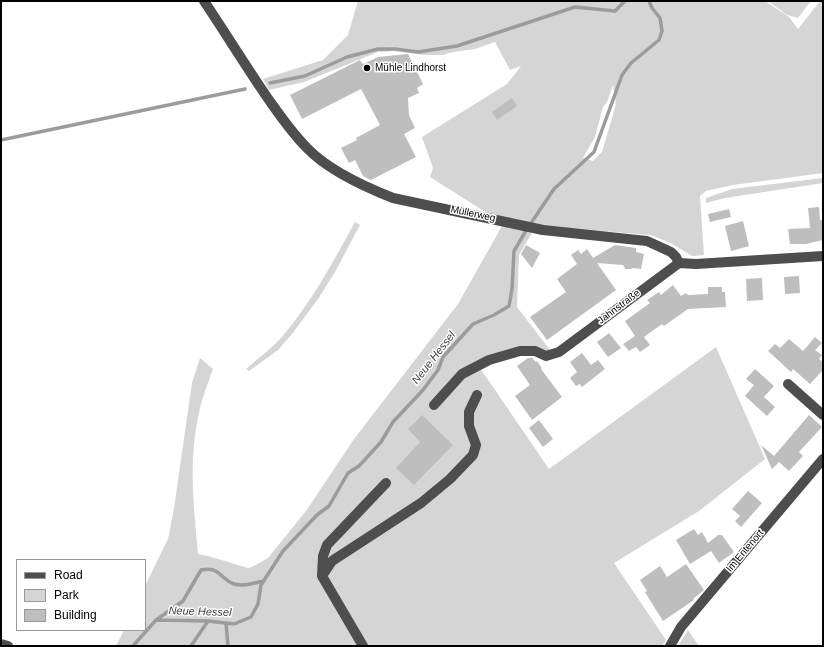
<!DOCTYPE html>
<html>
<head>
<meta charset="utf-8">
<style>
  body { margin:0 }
  #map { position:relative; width:824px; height:647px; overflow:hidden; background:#fff; font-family:Helvetica,sans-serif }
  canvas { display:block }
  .frame { position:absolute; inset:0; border:2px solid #000; pointer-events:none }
  .legend { position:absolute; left:16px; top:559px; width:130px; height:72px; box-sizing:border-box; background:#fff; border:1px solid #999; margin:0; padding:5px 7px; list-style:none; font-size:12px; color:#000 }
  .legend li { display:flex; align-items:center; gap:8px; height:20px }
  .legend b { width:20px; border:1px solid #999 }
</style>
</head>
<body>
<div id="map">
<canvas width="824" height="647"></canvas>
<div class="frame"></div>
<ul class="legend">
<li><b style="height:5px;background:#4e4e4e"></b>Road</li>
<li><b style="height:11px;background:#d5d5d5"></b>Park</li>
<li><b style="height:11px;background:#bebebe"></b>Building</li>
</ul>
</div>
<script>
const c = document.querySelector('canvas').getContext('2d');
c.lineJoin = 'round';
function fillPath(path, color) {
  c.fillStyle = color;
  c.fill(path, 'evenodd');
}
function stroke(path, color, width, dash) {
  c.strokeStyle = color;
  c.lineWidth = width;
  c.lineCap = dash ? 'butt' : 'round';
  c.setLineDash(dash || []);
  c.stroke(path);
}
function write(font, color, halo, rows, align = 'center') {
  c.font = font + ' Helvetica,sans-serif';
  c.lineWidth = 3;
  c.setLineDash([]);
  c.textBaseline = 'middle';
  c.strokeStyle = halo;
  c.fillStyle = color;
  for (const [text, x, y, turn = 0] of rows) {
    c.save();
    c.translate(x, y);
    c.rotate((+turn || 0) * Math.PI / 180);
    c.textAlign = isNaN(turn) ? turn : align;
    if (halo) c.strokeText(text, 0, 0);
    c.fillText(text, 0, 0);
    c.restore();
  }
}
fillPath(new Path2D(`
  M358,1H765L789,17L798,29L820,1H823V173L733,185L706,191L700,196L704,255L692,256L671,243L650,235L544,226L487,213L430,177L433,168L422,137L507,84L521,66L510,70L495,42L475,49L453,52L443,55H424L395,51L378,52L304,82L269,90L263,79L323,60L348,35ZM613,85L616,104L602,152L593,161L583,158L595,137L603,107L607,102Z
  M768,1H811L798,18L787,15Z
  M823,178V183L725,198L706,203V198L732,189Z
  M355,222L360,225L335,272L318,299L292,334L278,350L249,371L246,369C257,359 271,349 281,338C311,303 333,262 355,222Z
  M502,226L520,228L532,233L519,255L517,307L550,350L545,352L536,347L480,368L549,469L716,347L765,459L699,511L614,563L666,640L662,646H116L124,630H145V586L168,539L174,508L192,383L200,358L213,369C208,383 202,398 199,413C188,459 194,508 198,554L208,556L248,568L252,567L268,558L306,511L354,439L458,304Z
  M688,630L699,646H678Z`), '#d5d5d5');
stroke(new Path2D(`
  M270,83L305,76L347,57L378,49H395L418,52L457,46L575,7L615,11L625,1
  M1,140L245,89
  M156,620L208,621L234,624L251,617L258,604L261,585L283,551L317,515L329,506L348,473L359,466L381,442L393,422L423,390L438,370L443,357L473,324L494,315L509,306L512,289L514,251L527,229L554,189L594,152L622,75L631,63L659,40L662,31L660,18L652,8L649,1
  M226,623L228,646
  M133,646L156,620L183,601L201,570C220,566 220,579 234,584C244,587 254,583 264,581
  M191,646L208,621`), '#9c9c9c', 3.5);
fillPath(new Path2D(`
  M408,54L423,84L417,88L419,93L408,98L409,115L415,128L404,134L416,157L371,180L363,176L355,160L349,163L341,148L357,140L356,138L380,125L361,89L302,119L290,95L360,60L363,64L378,57Z
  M512,98L517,106L497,120L492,112Z
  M819,207L820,220H823V240L806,244H790L788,229L810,228L808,208Z
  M729,209L731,217L710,222L708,214Z
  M743,221L749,246L731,251L725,226Z
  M526,245L540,253L532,268L521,254Z
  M615,245L636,248V252L644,254L641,269L633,268L631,269H625L623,265L597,263L616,290L547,340L530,317L566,292L557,279L577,264L571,255L578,250L581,254L587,249L593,258Z
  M799,276L800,293L785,294L784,277Z
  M762,278L763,300L747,301L746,279Z
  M673,285L681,296L686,293L688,295L708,294V287H722V292H725L726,307L688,309L664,326L662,324L644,337L650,345L640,352L636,347L629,351L623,344L635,336L625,321L650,303L647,300L659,292L661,295Z
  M609,333L621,348L608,357L597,342Z
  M815,337L822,343L815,350L822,355L819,359L823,362V370L810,384L793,369L791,372L768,351L775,344L780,348L789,339L803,351Z
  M582,353L591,365L598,360L605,369L582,387L580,384L576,386L570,378L577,372L570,362Z
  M528,358H532L536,362L537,361L542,368L541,369L562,397L532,420L515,396L530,385L517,366Z
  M755,369L774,386L764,397L775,407L767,416L745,396L754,385L746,379Z
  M422,415L453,445L414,485L396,468L420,442L408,429Z
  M809,415L822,427L799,452L803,456L789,471L779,462L772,469L761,445L774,456Z
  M539,420L553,439L543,447L529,428Z
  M748,491L762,503L741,527L735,521L740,516L732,509Z
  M694,529L698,535L702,532L708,543L718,535H722L734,552L719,563L711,551L690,564L676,540Z
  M686,564L704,590L693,599L694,600L663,621L651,602L645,592L647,591L640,580L660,566L667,577Z`), '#bebebe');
stroke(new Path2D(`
  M204,1C226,34 247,68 269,100C281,117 292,133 307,148C328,170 365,187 393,198L543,230L647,241L671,252L676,257L679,263L696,264L823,256
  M788,384L823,415
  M434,405L462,374L489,360L520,351H535L546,356L559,352L679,263
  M322,576L332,561L421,503L450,479L473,455L476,445L469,426V412L477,395
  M1,644L8,646
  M363,646L322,576L323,556L327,545L386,483
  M670,646L681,627L823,459`), '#4e4e4e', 10);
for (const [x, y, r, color] of [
  [367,68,4,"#000"]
]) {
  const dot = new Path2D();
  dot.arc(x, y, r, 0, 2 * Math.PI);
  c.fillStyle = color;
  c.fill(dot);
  stroke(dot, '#fff', 1.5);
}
write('10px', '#000', '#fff', [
  ["Mühle Lindhorst",375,68]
], 'left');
write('10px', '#000', '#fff', [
  ["Müllerweg",473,214,12],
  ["Jahnstraße",619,307,-37],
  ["Im Entenort",745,551,-50]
]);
write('italic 11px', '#3d3d3d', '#fff', [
  ["Neue Hessel",434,358,-52],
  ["Neue Hessel",200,612,2]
]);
</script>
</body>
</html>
